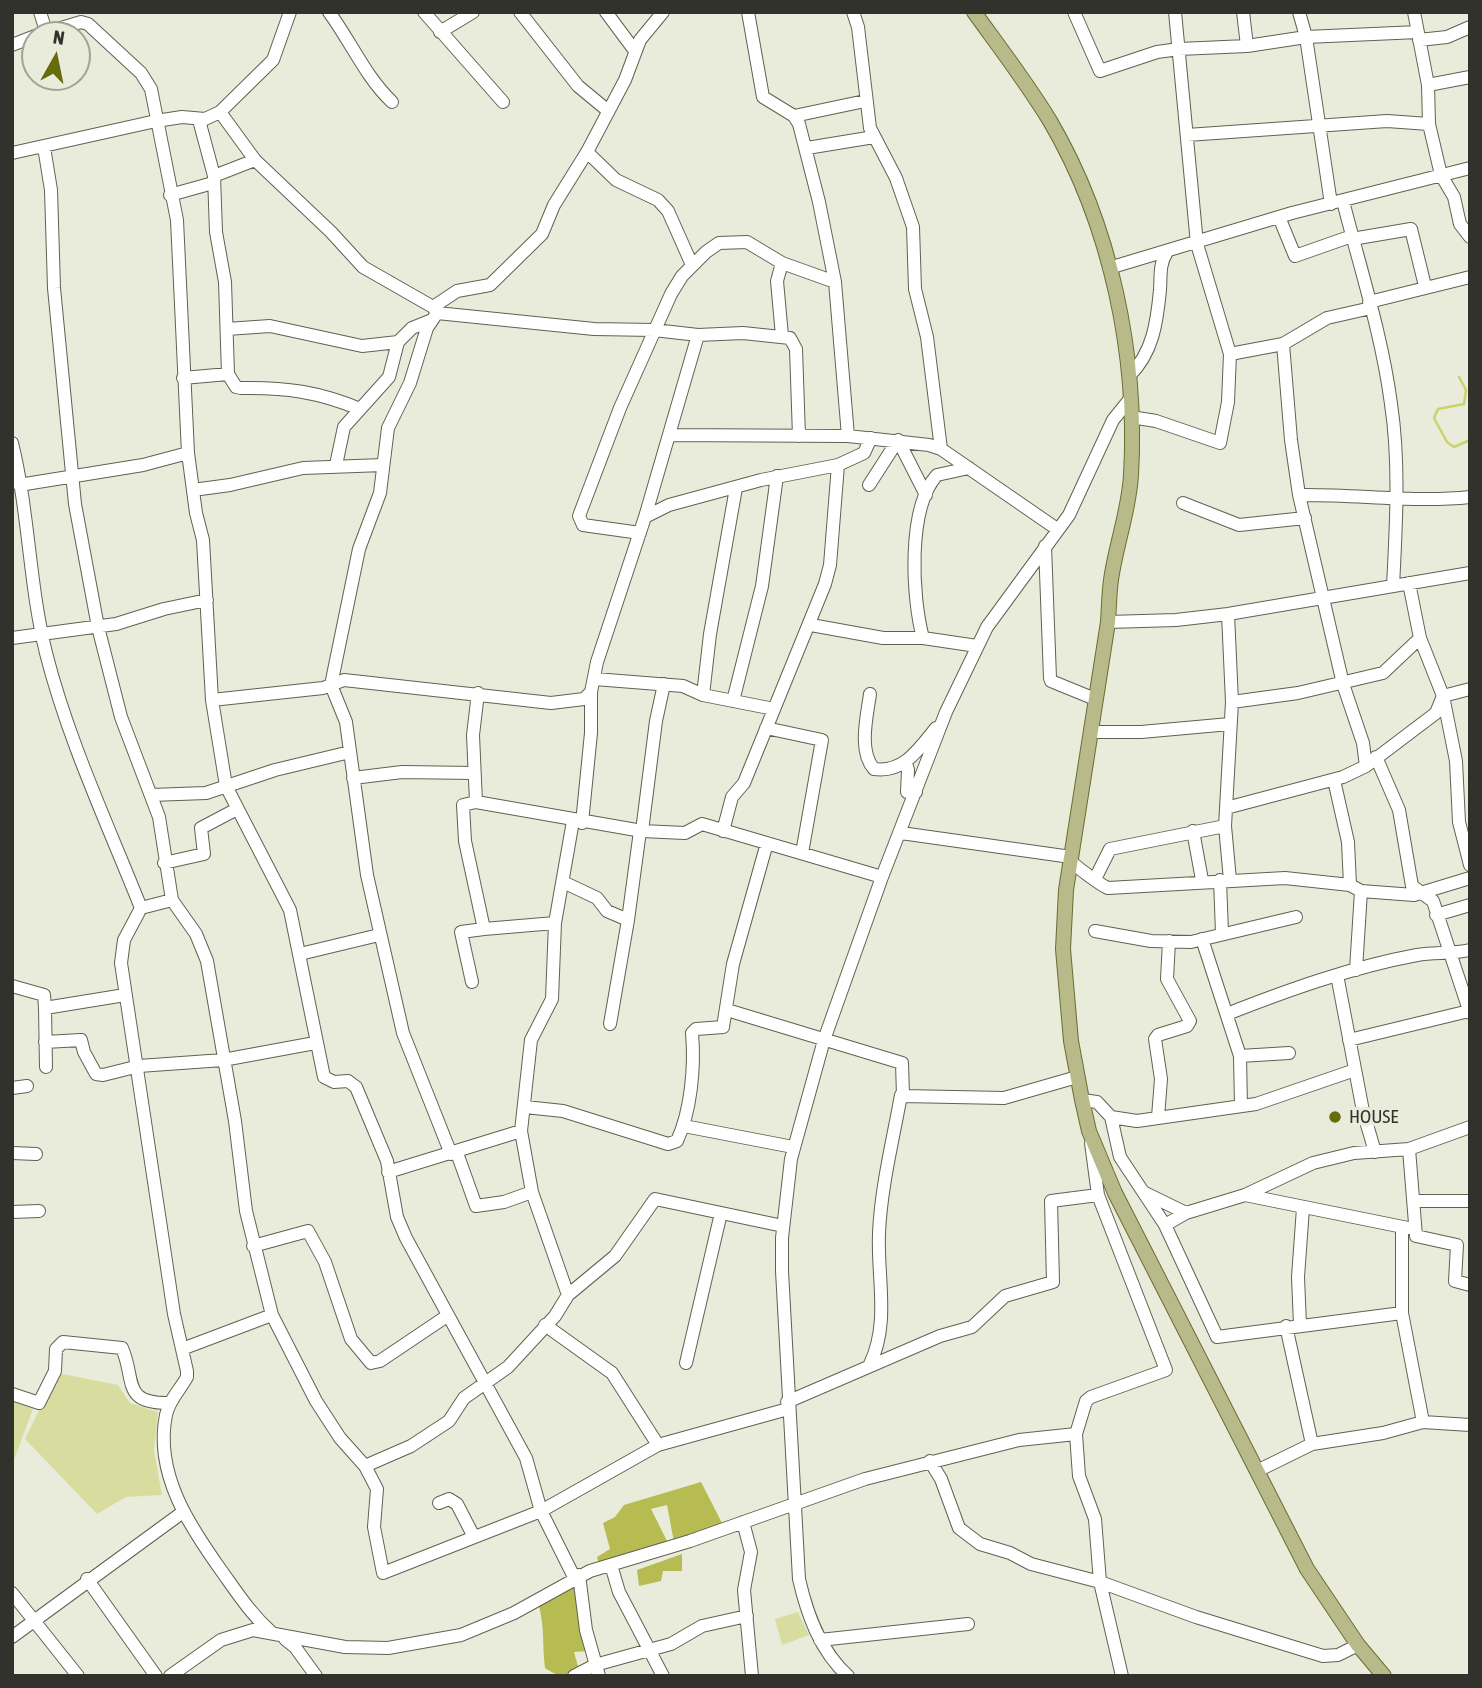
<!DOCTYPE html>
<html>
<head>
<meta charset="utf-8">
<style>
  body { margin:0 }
  #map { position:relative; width:1482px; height:1688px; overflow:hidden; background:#eaecdb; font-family:"Asap Condensed",sans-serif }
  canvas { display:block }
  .frame { position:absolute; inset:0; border:14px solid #32322c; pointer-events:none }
  .north { position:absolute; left:21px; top:21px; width:70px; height:70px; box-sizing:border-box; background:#eaecdb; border:2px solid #a0a295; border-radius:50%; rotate:9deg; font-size:19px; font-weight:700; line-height:28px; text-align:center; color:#32322c }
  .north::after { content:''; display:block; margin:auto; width:24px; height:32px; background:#686b0c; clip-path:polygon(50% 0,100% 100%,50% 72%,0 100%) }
</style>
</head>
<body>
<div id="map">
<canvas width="1482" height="1688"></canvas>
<div class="frame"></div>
<div class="north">N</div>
</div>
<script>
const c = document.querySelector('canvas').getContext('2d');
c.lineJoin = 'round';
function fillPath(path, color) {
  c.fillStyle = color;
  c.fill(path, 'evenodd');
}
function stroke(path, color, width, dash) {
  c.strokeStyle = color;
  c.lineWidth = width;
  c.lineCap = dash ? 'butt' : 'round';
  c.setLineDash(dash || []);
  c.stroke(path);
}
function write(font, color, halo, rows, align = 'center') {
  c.font = font + ' "Asap Condensed",sans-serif';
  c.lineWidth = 7;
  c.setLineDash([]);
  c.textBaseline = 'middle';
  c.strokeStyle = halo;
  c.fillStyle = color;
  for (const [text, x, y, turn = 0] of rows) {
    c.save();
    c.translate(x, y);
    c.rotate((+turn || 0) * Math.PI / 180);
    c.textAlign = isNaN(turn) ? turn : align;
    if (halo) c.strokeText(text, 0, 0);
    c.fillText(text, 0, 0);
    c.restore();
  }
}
fillPath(new Path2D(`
  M57,1373L118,1385L130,1403L158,1412L154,1451L162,1495L126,1497L97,1514L25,1439Z
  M12,1401L33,1409L12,1465Z
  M798,1612L809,1635L782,1645L775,1619Z`), '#d8dd9f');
fillPath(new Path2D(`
  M701,1482L723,1525L674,1542L667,1505L651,1509L669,1545L600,1568L597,1557L610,1549L603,1523L615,1517L624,1505Z
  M682,1554V1571H663L661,1581L639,1586L637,1570Z
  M576,1580L588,1651L574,1652L579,1670C565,1677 558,1677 545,1668C542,1645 545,1630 539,1606Z`), '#b6bb52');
stroke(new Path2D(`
  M1459,377L1466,390L1464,404L1438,409L1434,418L1447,442L1454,447L1470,440`), '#ccd26a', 2.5);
const minor = new Path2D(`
  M40,12L46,31
  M329,12C351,42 365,76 392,102
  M424,12L503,102
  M520,12L578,86L607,110
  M606,12L635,51
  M748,12L763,97L794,116L799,124L819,202L835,282
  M853,12L858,27L870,128L896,178L913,227L915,289L927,337L941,449
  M1074,12L1100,71L1157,52L1179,49L1247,46L1306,37L1418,32
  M1243,12L1247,46
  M1299,12L1306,37L1331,204
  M1414,12L1428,85L1429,124L1441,175L1454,197L1460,224L1470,237
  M440,32L473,12
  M38,35L81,22L88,24L141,73L151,89L177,220L188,453L196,513L203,540L212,700L226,786L290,910L324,1077L334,1082L348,1081L356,1087L387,1161L397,1217L406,1238L526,1458L541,1511L574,1577
  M1419,40L1447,37L1470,27
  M12,45L35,36
  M1428,85L1470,77
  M220,112L255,160L331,232L363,267L433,307L437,313L594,329L654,330L698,335L743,333L790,338L796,349L799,436
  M794,116L865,101
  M199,120L214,176L216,232L225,282L228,374L236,387L241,388C285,387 319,392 360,409
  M1187,135L1387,121L1429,124
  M44,147L51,190L54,288L75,504L98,627L121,717L159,817L172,900L196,934L207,961L235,1121L246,1211L272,1315L316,1401L340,1438L365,1466L377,1489L374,1527L383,1573L541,1511L658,1445L788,1409
  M807,148L874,137
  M587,152L616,180L658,200L668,211L692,265
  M12,153L156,121L182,117L205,119L220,112L273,60L290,12
  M214,176L255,160
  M170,195L213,183
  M1343,201C1360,268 1382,335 1391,404C1400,463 1396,527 1393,586
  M1279,217L1295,256L1352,236
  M1352,239L1411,229L1425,286
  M1109,268L1292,213L1470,168
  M1369,302L1470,277
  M433,307L457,291L490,285L542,234L554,205L587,152L625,80L640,40L663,12
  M437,313L427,328L410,383L388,428L380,493L359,549L331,685L346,722L367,875L403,1033L451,1154
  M227,329L270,326L362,346L398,342
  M782,336L777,281L782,263
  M1283,344L1291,440L1299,495L1343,684L1363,743L1366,766
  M1230,354L1283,344L1327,318L1371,308
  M1129,376C1153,353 1157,322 1160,290C1161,276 1159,264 1167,252
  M183,378L228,374
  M1131,417L1156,421L1220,443L1228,402L1230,354L1197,244L1175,12
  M669,435L848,436L929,445L941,449L1057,529
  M12,443C29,512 29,584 46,653C68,740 108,825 141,908
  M336,465L344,427L389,377L398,342L412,328L432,320
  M19,485L143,465L188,453
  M869,485L898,440L926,495
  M193,490L230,485L303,468L383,465
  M1299,495C1356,494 1414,503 1470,497
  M1183,503L1239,525L1305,518
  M645,517L669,505L761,480L838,465L864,453L871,438
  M640,533L583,525L579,516L620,408L671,294L682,276L706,252L719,243L747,242L782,263L835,282L848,436
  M1045,546L1050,678L1051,681L1095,699
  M1409,583L1420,638L1443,696L1456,761L1459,822L1470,865
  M1228,614L1232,702L1225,826L1230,880
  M1108,622L1176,620L1228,614L1470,573
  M811,625L883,638H923L977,646
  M12,638L116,624L164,609L207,600
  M923,638C912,598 907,508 937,475L969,468
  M595,679L683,686L703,695L774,709
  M870,694C867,716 858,751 874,769C904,773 919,749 936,728
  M703,695L710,634L736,488
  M212,700L323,688L344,680L551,703L584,699L591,692L597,662L645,517L698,335
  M733,701L762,586L777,476
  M1232,702L1298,693L1383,673L1420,638
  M766,728L822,740L802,853
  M1090,732H1141L1230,724
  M1376,757L1399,810L1412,886L1433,901L1470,1013
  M906,763L908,770L907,792H916
  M353,778L402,772L474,773
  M1334,780L1348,842L1350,885
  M151,795L206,793L275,770L350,752
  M476,802L473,735L478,693
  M1226,808L1343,777L1366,766L1436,713L1443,696L1470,689
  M582,823L591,733V692
  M642,831L656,721L664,684
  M723,831L732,797L744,783L825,584L830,565L838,465
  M1193,831L1202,880
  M901,833L1071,857
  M1071,861C1075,866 1102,886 1108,888L1285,878L1350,885L1361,891L1414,895L1470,878
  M164,863L204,854L201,828L237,809
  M1095,879L1110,849L1225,826
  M1220,880L1222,933
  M563,882L597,898L607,911L628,920L610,1024
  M172,900L141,908L124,940L121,963L174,1314L187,1371V1377C180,1390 169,1400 166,1415C154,1474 190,1527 223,1573C238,1594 251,1614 271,1632
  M1436,915L1470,905
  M628,920L640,831
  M555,923L484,929L465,841L463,805L476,802L642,831L685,833L702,824L882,877
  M1095,931L1151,941L1191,942L1296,917
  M1202,939L1240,1056L1241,1106
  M300,954L379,935
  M1356,970L1361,891
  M1337,975L1363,1111L1375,1152
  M472,982L461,932L484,929
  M12,986L44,995L45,1008L125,995
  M45,1008L46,1067
  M727,1010L902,1063L903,1096L1004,1098L1077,1077
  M1227,1014C1288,990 1352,967 1417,955C1434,952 1452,954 1470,950
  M1349,1040L1469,1011
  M45,1042L81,1040L84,1052L96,1074L103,1075L139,1066L223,1060L315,1043
  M1240,1056L1289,1053
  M12,1088L27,1086
  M1082,1100L1097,1102L1111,1117L1137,1121L1256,1104L1355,1070
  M525,1107L563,1111L668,1144L677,1141C691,1111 695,1067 692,1033L696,1029L723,1027L733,964L767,843
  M1111,1117L1120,1157L1165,1225L1217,1337L1402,1313
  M1158,1117L1161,1079L1155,1039L1158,1035L1187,1026L1190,1021L1167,979L1169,941
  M684,1126L793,1147
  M1091,1143L1098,1195L1166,1370L1091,1397L1086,1401L1076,1434L1079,1476L1095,1519L1100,1582L1122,1676
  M1409,1149L1416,1236L1457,1245L1455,1281L1470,1285
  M12,1153L36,1154
  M457,1153L476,1206L504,1202L532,1192
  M388,1172L521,1131
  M1145,1193L1186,1213
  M1245,1195L1408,1228
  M1415,1201H1470
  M12,1212L39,1211
  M1165,1225L1186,1213L1245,1195L1313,1163L1354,1153L1409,1149L1470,1127
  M1402,1227V1313L1423,1422
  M253,1246L308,1231L325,1262L351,1339L371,1363L380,1361L447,1316
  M568,1295L532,1192L521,1131L531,1040L552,999L555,923L573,821
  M545,1325L612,1373L658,1445
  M1300,1325L1298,1277L1303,1208
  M1286,1326L1312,1444
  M182,1349L272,1315
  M686,1363L721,1213
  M870,1364C890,1323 877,1277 879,1233C881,1187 893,1140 901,1095
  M12,1394L39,1403L55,1371L56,1349L63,1342L122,1348C136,1380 121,1404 170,1403
  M787,1402L940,1336L972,1327L1005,1296L1053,1282L1051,1201L1098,1195
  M930,1461L941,1479L959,1528L980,1544L1010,1553L1031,1564L1100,1582L1196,1617L1323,1656L1338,1655L1358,1645
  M365,1466L411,1446L449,1421L464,1398L508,1367L555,1316L568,1295L615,1256L655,1199L783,1226
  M1257,1471L1312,1444L1383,1433L1423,1422L1470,1425
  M439,1503L449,1499L457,1504L474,1537
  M743,1522L751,1552L744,1590L752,1676
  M611,1565L619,1592L663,1676
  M579,1575L586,1630L599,1676
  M87,1579L156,1676
  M12,1593L78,1676
  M12,1637L183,1512
  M285,1639L295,1647L316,1676
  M820,1640L968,1624
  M170,1676L221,1640L253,1630L345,1647L388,1648L461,1635L514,1613L590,1571L690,1541L865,1479L1019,1440L1076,1434
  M574,1676L595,1665L671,1644L702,1626L747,1616
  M848,1676C820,1651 807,1614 799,1579L782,1271V1238L791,1159L824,1040L882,877L946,712L987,627L1069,515L1113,420L1130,399`);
const major = new Path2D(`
  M974,12C1000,48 1027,83 1050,121C1111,225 1138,356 1131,475C1129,511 1116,544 1111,580C1109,594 1109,608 1108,622L1066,890L1063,949L1071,1041L1082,1100L1089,1131L1115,1193L1307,1569L1358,1645L1384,1676`);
stroke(minor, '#606153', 14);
stroke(major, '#6b6d35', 16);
stroke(minor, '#fff', 12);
stroke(major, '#b8bb89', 14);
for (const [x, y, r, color] of [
  [1335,1117,7,"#686b0c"]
]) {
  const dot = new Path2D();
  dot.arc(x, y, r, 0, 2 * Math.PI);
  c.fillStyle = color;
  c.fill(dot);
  stroke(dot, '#eaecdb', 2.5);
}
write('19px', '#32322c', '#eaecdb', [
  ["HOUSE",1349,1117]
], 'left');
</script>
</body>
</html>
